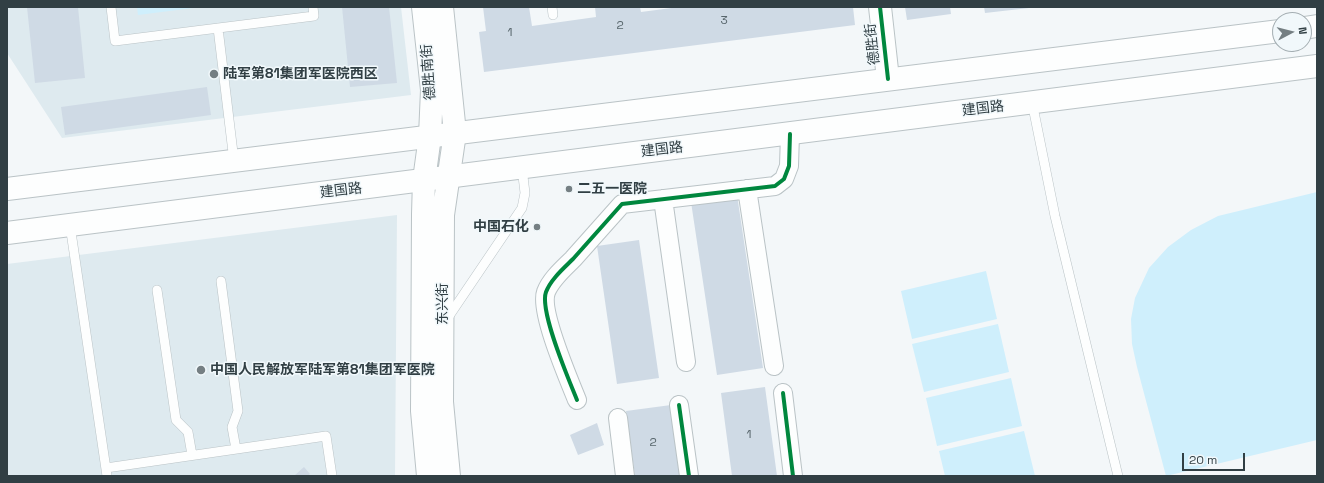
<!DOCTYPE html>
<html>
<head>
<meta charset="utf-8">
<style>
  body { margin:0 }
  #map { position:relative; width:1324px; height:483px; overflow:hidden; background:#f3f7f9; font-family:"Space Grotesk",sans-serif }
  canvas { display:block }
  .frame { position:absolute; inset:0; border:8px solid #313f44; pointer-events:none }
  .north { position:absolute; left:1272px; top:12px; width:40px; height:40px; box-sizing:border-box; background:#f1f8fb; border:1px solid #a4aeb2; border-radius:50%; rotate:83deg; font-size:11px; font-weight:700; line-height:16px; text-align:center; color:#313f44 }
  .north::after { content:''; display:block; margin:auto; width:14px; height:18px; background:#757f83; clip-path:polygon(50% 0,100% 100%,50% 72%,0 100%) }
  .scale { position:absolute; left:1182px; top:453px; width:63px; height:18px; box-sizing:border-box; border:2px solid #313f44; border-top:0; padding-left:5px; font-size:12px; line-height:14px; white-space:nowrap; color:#313f44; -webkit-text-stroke:3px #f1f8fb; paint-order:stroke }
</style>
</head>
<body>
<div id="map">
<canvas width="1324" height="483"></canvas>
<div class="frame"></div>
<div class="north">N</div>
<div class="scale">20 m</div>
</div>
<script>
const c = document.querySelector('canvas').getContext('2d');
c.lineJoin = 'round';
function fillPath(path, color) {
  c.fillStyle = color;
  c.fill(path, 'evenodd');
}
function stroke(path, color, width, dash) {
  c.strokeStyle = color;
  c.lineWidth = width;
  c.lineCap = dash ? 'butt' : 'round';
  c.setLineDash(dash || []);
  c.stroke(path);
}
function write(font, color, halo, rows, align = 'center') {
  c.font = font + ' "Space Grotesk","Noto Sans SC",sans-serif';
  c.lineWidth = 3;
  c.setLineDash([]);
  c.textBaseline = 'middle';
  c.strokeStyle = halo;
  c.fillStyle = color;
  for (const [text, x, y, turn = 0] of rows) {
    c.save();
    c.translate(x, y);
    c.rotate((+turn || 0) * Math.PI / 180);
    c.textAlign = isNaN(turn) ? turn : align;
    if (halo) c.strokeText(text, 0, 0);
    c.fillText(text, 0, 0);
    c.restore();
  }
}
fillPath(new Path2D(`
  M7,7H401L411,95L62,138L7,53Z
  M397,215L395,476H7V264Z`), '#deeaef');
fillPath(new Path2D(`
  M137,7H201L138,15Z
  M1317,192V440L1166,476L1137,367L1132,344L1131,319L1135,298L1149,268L1168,247L1191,230L1218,216Z
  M986,271L997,319L912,339L901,291Z
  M998,324L1009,372L924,392L912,344Z
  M1011,378L1022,426L937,446L926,398Z
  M1024,431L1035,476H945L939,451Z`), '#cfeffc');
fillPath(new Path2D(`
  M27,7H78L85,78L35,83Z
  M342,7H389L397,83L350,87Z
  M483,7H529L532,26L596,17L595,7H640L641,12L679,7H853L855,25L484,72L479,32L486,31Z
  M905,7H950L951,14L907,20Z
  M984,7H1029V8L985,13Z
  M207,87L211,115L65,135L61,107Z
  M737,195L763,368L717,375L691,202Z
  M639,240L659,378L617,384L597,246Z
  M765,387L777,476H732L721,393Z
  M671,405L681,476H635L626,411Z
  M597,423L604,445L578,455L570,435Z
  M304,467L310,474L308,476H294Z`), '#cfdae5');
const lane = new Path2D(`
  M111,7L115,41L314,16L313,7
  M552,7L553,15
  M218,28L234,161
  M1032,102L1055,216L1118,476
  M70,225L107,476
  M221,281L238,411L232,427L236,449
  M157,290L176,420L188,432L192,455
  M447,319L522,208L525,193L522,168
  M106,468L326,436L332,476`);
const street = new Path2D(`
  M747,189L774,366
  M663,199L686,362
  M783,393L793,476
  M577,400C569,380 539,311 546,292C551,279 564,268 573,259C589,241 606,222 622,204L775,186L784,179L789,166L790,134
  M679,405L689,476
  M618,418L625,476`);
const secondary = new Path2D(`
  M423,7L432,90L430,136L424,180L423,214L422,411L428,476
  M442,7L455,133L443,215L442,402L449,476
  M880,7L888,79`);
const primary = new Path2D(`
  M1304,28L1317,26
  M7,189L1280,31
  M7,233L1317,66`);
stroke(lane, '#bac3c6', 10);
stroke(street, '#bac3c6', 20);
stroke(secondary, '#bac3c6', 24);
stroke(primary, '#bac3c6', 24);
stroke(lane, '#fdfefe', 9);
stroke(street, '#fdfefe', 18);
stroke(secondary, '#fdfefe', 22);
stroke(primary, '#fdfefe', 22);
stroke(new Path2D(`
  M880,7L888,79
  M783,393L793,476
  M577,400C569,380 539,311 546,292C551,279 564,268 573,259C589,241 606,222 622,204L775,186L784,179L789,166L790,134
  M679,405L689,476`), '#00873e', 4);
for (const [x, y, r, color] of [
  [214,74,5,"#757f83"],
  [569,189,4,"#757f83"],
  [537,227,4,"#757f83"],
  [201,370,5,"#757f83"]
]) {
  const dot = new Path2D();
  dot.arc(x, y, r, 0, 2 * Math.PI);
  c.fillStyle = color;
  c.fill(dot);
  stroke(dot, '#f1f8fb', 1.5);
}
write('12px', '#58666c', null, [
  ["3",724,21],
  ["2",620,26],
  ["1",510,33],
  ["1",749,435],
  ["2",653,443]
]);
write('14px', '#313f44', '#f1f8fb', [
  ["德胜街",873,44,-96],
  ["德胜南街",429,72,-94],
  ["建国路",983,109,-7],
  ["建国路",662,150,-7],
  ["建国路",341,191,-7],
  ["东兴街",443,304,-90]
]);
write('bold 14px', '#313f44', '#f1f8fb', [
  ["陆军第81集团军医院西区",223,74],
  ["二五一医院",577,189],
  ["中国石化",529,227,"right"],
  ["中国人民解放军陆军第81集团军医院",210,370]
], 'left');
</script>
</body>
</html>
